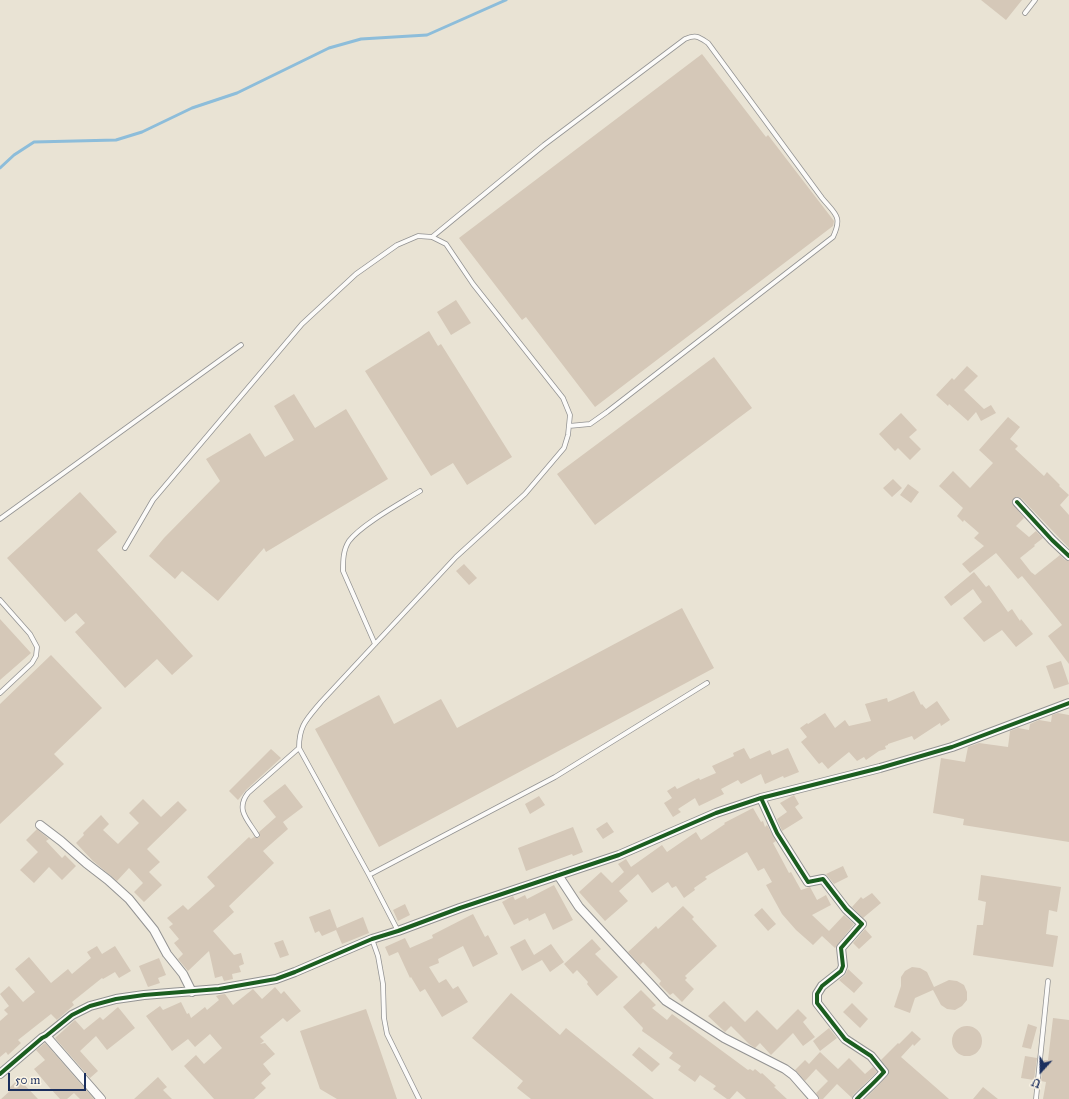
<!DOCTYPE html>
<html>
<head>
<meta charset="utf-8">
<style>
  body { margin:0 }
  #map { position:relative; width:1069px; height:1099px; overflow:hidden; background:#e9e3d4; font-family:"IM FELL Great Primer",serif }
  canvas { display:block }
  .north { position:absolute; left:1021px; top:1051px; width:40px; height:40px; -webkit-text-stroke:3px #fcf5e5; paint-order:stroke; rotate:201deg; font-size:11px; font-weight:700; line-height:16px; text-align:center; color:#1b2f5e }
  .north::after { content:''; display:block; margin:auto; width:14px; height:18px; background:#1b2f5e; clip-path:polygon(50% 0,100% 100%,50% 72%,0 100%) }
  .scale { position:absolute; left:8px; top:1073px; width:78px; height:18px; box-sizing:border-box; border:2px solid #1b2f5e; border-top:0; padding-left:5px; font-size:12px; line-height:14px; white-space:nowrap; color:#1b2f5e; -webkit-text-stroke:3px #fcf5e5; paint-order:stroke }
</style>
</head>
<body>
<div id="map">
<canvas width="1069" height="1099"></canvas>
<div class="north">U</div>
<div class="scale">50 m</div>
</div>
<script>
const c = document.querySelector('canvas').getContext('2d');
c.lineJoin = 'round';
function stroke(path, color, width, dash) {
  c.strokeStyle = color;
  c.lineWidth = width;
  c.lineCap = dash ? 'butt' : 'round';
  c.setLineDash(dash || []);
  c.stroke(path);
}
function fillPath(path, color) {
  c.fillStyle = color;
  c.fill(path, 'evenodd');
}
stroke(new Path2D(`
  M0,168L14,155L34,142L116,140L142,132L192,108L237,93L329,48L361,39L427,35L506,0`), '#8dbdda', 3);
fillPath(new Path2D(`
  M981,0H1022L1006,20Z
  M702,54L766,137L768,135L834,221L833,226L595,407L526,317L522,320L459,238Z
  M456,300L471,323L451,335L437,312Z
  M429,331L438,346L441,344L512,457L467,485L453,463L431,476L365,371Z
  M714,357L752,408L595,525L557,474Z
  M967,366L978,376L964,390L984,409L991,405L996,413L981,421L976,412L968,421L949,404L948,406L936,395L952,378L954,380Z
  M294,394L315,428L346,409L388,479L266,552L264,548L218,601L182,571L175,579L149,556L164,538L220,481L206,459L250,433L265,457L294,440L274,406Z
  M901,413L917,430L909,437L921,449L910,460L898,448L895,451L879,434Z
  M1008,417L1020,427L1010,439L1018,446L1015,449L1044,476L1047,472L1060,485L1059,486L1069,495L1060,505L1069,515V548L1021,498L1018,497L1014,498L1012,503L1024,518L1016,526L1029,537L1036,531L1043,538L1034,545L1035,546L1020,558L1031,572L1035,575L1060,555L1065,560L1069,561V664L1048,636L1062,625L1037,594L1022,576L1018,579L996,553L970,573L962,564L984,546L974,538L979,533L964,520L963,522L957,516L963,508L939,486L953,471L970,488L993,463L979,450Z
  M893,479L902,488L892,497L883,488Z
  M908,484L919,492L911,503L900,495Z
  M80,492L117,532L97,550L193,656L172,675L157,659L125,688L75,632L85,623L76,613L65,622L7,558Z
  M464,564L477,578L469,585L456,571Z
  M974,572L986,587L989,585L1008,612L1012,609L1020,621L1021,619L1033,634L1016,647L1002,630L984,642L963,618L982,602L973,589L951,606L944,597Z
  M682,608L714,668L379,847L315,729L379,695L394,724L441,699L457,728Z
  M0,619L31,653L0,680Z
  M51,655L102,708L54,754L64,764L0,824V704Z
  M1061,661L1069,684L1054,689L1046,666Z
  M914,691L921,705L922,704L926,709L937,701L950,720L941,726L940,723L914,740L912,736L888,744V745L885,746L886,749L879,751L866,760L864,757L857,761L849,752L828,769L822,762L819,764L801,742L807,737L800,728L807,723L808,724L825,713L835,728L845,720L849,726L871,721L865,704L887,698L888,702Z
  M1058,713L1069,715V842L963,825L964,819L933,813L941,758L965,762L968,747L979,743L1008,747L1010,731L1018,728L1029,730L1030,724L1039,720L1051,722L1052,715Z
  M744,748L750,759L770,750L772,755L788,748L799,772L784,778L783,776L765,784L761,774L741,784L738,780L721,789L724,794L699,806L695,798L678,809L681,812L673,817L664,803L672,798L667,791L675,786L677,789L699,778L700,780L716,773L712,766L734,756L733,753Z
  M271,749L281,758L246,790L238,800L229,791Z
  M285,784L303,807L283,822L288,829L263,851L274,863L229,906L234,912L213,931L234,955L241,953L244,964L239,966L241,972L232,974L233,979L224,981L222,976L215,978L209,951L188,971L178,959L183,954L174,943L179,939L169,927L173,924L167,918L183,905L188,910L215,886L207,877L249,837L251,839L254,837L257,838L260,837L259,832L276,817L263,801Z
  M794,795L799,804L795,807L803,818L782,831L777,819L787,812L780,803Z
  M539,796L545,805L530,814L525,804Z
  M143,799L161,817L178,801L187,810L147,849L160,862L149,872L162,885L144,902L134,892L143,883L129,868L117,881L93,861L76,843L84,835L83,833L101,815L109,824L103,830L118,844L139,823L129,813Z
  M753,808L761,822L763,821L765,827L767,825L776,841L773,843L789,873L791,872L801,890L810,887L817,900L826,895L831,905L812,915L829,931L844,915L854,924L835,948L822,936L813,945L796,930L782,914L766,885L772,882L764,868L758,871L747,852L705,877L707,879L694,888L695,890L684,898L676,886L672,888L668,882L652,893L638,874L619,891L628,901L605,921L579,892L601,872L612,883L624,872L618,864L626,859L631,867L662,845L667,852L696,832L701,840L725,824L724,823Z
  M607,822L614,832L603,839L596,829Z
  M573,827L583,852L573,856L572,854L526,871L518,848Z
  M37,829L49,839L46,841L62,858L65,855L76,866L62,880L49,867L34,883L20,870L38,852L26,840Z
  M843,866L848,877L834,884L826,874Z
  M981,875L1061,887L1057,912L1049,910L1046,934L1058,936L1053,967L973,955L977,925H983L986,902L978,900Z
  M554,885L573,920L553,930L545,913L529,921L528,918L514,925L502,902L513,896L515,900L525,895L527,899Z
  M872,893L881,903L863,918L852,907L861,897L863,899Z
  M405,904L410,915L398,921L393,910Z
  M683,906L694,917L692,919L717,946L685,976L687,978L685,980L694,989L682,1002L673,993L670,995L659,984L661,981L643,962L640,965L628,952L656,926L658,929Z
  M762,908L776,924L768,931L754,915Z
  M330,909L337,928L363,917L369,933L342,944L336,930L322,936L319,931L315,933L309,917Z
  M473,914L485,937L488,935L498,954L473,967L463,946L438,959L439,963L429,967L439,983L446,979L453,989L458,986L468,1002L442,1017L425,989L420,992L411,977L410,978L398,952L389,956L385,947L405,938L410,948L433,938L432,935Z
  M865,929L872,937L859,949L853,943Z
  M525,939L534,955L551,944L564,962L550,972L542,960L522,971L510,947Z
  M592,939L601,949L595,954L618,977L597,996L587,984L588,982L577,970L573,974L564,964Z
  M283,940L289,955L280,958L274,943Z
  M97,946L102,954L115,946L131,971L119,978L115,972L103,979L102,978L72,1002L74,1005L57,1020L51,1014L18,1040L21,1043L8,1055L6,1052L0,1057V1021L8,1014L4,1010L9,1006L0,994L9,986L23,1002L35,992L15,969L29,957L51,983L68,969L72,974L91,958L87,952Z
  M159,958L166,975L158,978L160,983L148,987L139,966Z
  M912,967L920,968L927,972L934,987L949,980L957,981L964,985L967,992V1000L962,1006L955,1010L947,1009L941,1005L933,990L915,998L910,1013L894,1007L901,986V977L905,971Z
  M848,969L863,983L854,993L839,980L845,975Z
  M275,987L281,994L284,991L301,1011L287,1022L283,1018L260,1037L264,1041L260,1044L265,1043L275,1054L263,1064L271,1074L261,1083L266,1088L254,1099H214L184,1066L196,1055L204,1064L222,1048L210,1034L195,1047L188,1039L172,1051L146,1016L160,1006L163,1010L181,1002L187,1014L189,1013L191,1018L205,1007L207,1010L219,1000L216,996L219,995L225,994L233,1005L253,989L262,999Z
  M641,990L656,1005L652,1008L667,1020L672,1014L748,1070L750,1069L753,1071L755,1069L761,1074L762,1073L776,1086L774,1087L787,1099H746L737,1091L730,1099H727L713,1089L716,1086L700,1075L695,1082L678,1070L681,1066L669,1058L673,1053L642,1031L643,1028L623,1007Z
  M511,993L560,1035L566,1028L654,1099H531L517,1088L523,1081L472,1038Z
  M724,1001L745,1022L757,1010L777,1030L798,1009L807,1018L803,1022L815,1037L803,1046L793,1033L771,1055L760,1043L755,1048L749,1044L731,1026L725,1032L708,1016Z
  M852,1003L868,1019L860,1028L843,1012Z
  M118,1007L135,1028L107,1050L96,1036L80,1051L98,1071L90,1078L55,1038L75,1020L84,1030L100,1017L103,1020Z
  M366,1009L397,1099H337L320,1089L300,1031Z
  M1053,1018L1069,1020V1099H1043L1046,1082L1041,1081L1044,1060H1048Z
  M1028,1024L1037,1027L1031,1049L1022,1047Z
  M952 1041a15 15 0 1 1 30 0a15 15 0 1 1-30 0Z
  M829,1028L837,1038L820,1051L813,1041Z
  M912,1031L921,1039L914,1046L913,1044L901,1057L949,1099H865L889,1074L888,1069L881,1060L898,1043L899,1044Z
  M45,1043L47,1045L94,1099H80L74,1093L67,1099H60L49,1087L34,1069L45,1060L36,1050Z
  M639,1047L660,1064L652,1072L632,1055Z
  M820,1052L838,1069L849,1058L865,1074L873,1067L877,1072L853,1095L852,1098L837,1084L823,1099H819L816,1093L828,1081L816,1069L805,1081L795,1070L805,1060L809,1064Z
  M1025,1056L1037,1058L1034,1080L1021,1078Z
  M158,1077L167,1087L163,1090L172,1099H134Z
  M19,1079L38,1099H1L11,1090L9,1088Z
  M983,1087L998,1099H973Z`), '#d5c8b8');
const service = new Path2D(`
  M1025,13L1035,0
  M432,237L544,145L685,39C696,34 699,37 708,43L822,198C835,214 843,216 833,237L607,412L590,424L569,426
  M0,519L241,345
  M125,548L153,500L302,324L356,274L397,245L418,236L432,237L446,244L473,284L563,398L570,415L568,435L564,448L525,494L456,557L321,702C307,719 299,725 299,748L369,875L398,931
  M0,600L30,634L37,647L36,656L32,663L0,693
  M375,644L343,571C343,561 343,550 349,541C362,524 401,503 420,491
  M257,835C248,820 235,810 248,793L299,748
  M369,875L555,777L707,683
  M372,939L378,956L383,984L384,1018L387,1034L419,1099
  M1036,1099L1048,981`);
const minor = new Path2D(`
  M1017,502L1052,540L1069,556
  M761,798L777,833L808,882L823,879L846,909L862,924L841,948L843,966L841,971L822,986L817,994V1003L845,1039L871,1056L884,1072C875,1082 866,1090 857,1099
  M40,825L61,841L86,863L108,880L129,899L154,930L167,954L183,974L192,992
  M558,875L579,907L666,1001L724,1038L785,1069L793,1075L814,1099
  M46,1036L101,1099
  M0,1074L42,1038L46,1036L72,1015L90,1006L116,999L144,995L219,989L276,979L295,972L372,939L398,931L460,908L619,855L716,813L761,798L880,768L952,747L1069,703`);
stroke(service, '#939393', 5.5);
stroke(minor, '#939393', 10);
stroke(service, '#fcfbf9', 4);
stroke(minor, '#fcfbf9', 8);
stroke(new Path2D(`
  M1017,502L1052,540L1069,556
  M761,798L777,833L808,882L823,879L846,909L862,924L841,948L843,966L841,971L822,986L817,994V1003L845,1039L871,1056L884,1072C875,1082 866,1090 857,1099
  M0,1074L42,1038L46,1036L72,1015L90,1006L116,999L144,995L219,989L276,979L295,972L372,939L398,931L460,908L619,855L716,813L761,798L880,768L952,747L1069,703`), '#1b5e20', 4);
</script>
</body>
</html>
